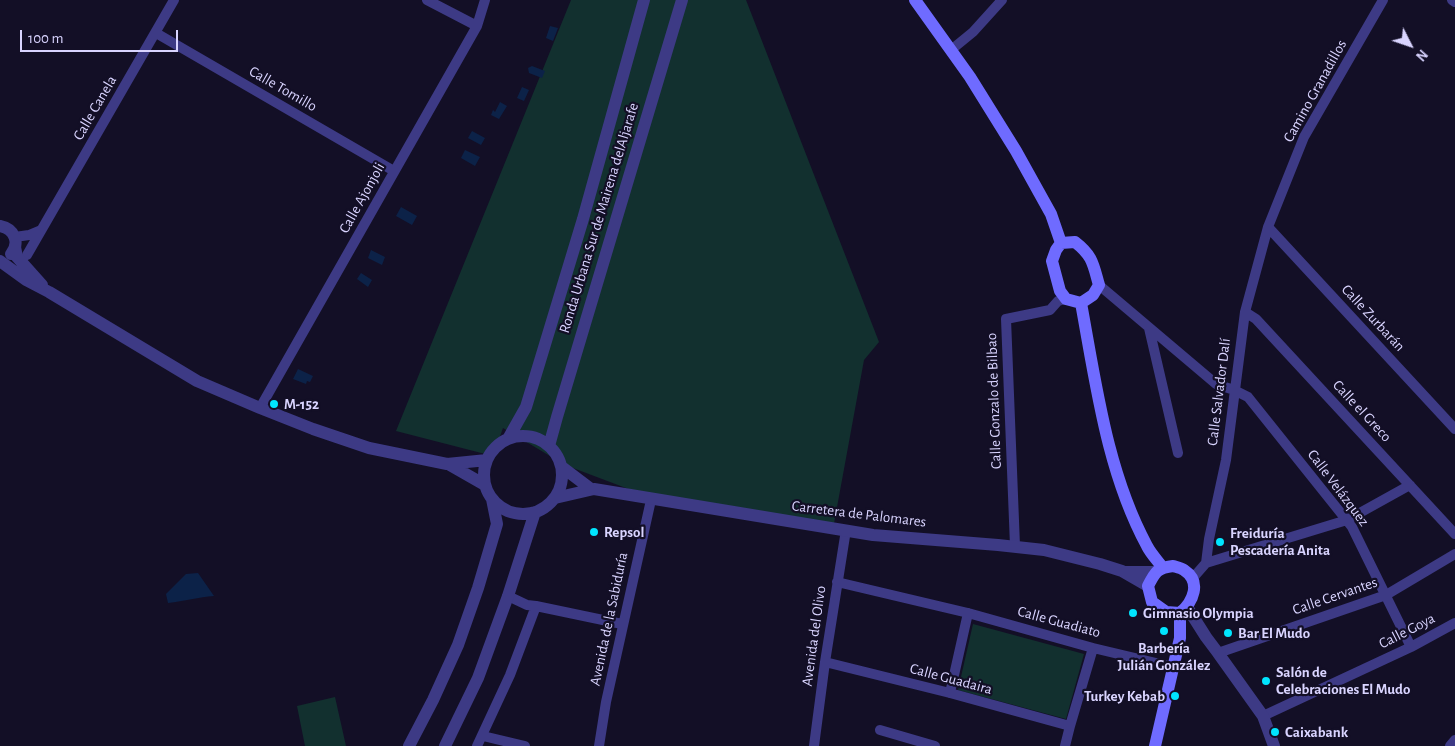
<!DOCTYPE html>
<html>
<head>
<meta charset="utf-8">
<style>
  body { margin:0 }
  #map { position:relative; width:1455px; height:746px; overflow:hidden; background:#130f26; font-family:"Alegreya Sans",sans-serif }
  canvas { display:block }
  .north { position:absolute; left:1385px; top:20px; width:50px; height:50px; -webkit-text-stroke:4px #130f26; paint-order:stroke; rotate:131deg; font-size:14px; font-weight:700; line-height:20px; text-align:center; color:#d9d4ff }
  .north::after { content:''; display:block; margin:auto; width:18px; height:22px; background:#d9d4ff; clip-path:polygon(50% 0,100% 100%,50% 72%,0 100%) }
  .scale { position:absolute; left:20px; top:30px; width:158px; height:22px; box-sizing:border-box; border:2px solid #d9d4ff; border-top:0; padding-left:6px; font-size:15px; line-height:18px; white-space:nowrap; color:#d9d4ff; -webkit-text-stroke:4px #130f26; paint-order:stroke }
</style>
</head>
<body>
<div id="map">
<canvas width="1455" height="746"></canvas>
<div class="north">N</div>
<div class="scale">100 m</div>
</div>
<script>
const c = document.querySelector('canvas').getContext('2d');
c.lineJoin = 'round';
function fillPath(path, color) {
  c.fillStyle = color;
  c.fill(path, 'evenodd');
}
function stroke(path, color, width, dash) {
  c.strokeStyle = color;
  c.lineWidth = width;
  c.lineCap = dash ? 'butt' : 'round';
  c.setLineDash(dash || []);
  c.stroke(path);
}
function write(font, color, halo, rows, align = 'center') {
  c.font = font + ' "Alegreya Sans",sans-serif';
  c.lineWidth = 4.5;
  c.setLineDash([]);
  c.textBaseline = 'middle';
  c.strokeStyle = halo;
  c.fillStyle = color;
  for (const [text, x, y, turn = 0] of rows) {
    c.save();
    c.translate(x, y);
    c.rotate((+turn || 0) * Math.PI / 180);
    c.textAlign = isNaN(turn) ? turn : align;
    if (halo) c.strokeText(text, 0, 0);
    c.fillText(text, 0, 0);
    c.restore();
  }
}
fillPath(new Path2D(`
  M571,0H746L879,342L864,360L833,529L663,502L565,465L503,428L493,456L396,431Z
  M973,624L1084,654L1066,719L958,690Z
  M335,697L346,746H305L297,706Z`), '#12302f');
fillPath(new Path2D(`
  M550,26L558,28L553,41L546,38Z
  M532,66L545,71L542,78L529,73L528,68Z
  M522,87L529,90L524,101L517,98Z
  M500,102L507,106L499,119L491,115L493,110L495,112Z
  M472,131L485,138L481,145L468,138Z
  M465,150L480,157L475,166L461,158Z
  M401,207L417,216L412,225L396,216Z
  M371,250L385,257L382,265L368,258Z
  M361,273L372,280L368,287L357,279Z
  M298,369L313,376L310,382L307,381L306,384L293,379Z
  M198,573L214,596C199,597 184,601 168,603L166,594L186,574Z`), '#0c2248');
stroke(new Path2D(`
  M427,0L477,26
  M1452,0L1455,2
  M156,33L394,171
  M951,50L973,32L1002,0
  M1268,227L1455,429
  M15,237L29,235L41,230
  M27,255L174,0
  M1099,285L1216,384L1234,390L1248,397L1352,527L1411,647
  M1245,312L1256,319L1455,534
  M1149,328L1178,453
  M260,408L477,26L485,0
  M1015,546L1006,319L1050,310L1058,301L1066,299
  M1206,563L1209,539L1226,460L1245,312L1268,227L1304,137L1383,0
  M1192,579L1206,563L1347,520L1410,485
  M837,582L968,613L1093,648L1173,667
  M536,606L622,624
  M1218,653L1386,595L1455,554
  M825,662L950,693L1070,726
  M950,693L968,613
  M1263,716L1411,647L1455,623
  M880,730L935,746
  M483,736L525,746
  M477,746L510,675L536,606L527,605L508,596
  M599,746L606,702L651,500
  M814,746L825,662L846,530
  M1065,746L1070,726L1093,648
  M1450,746L1455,740`), '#3d3a85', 10);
stroke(new Path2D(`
  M0,226C15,229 20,243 11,254
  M15,247L17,257L42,285
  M0,261L26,280L49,292L197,381L260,408L313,429L369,448L447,464L487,460
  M484 475a39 39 0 1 1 78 0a39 39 0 1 1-78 0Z
  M508,439L526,407L583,219L644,0
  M549,446L557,417L682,0
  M450,465L485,485
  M562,467L591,489
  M555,498L594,489L873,535L998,545L1044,550L1100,564L1122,571L1148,586
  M1126,572H1156
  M1187,607L1206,637L1218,653L1263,716L1274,746
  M409,746L433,700L458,645L478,588L497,524L492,499
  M445,746L478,678L508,596L535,512`), '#3d3a85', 12);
stroke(new Path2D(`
  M915,0L970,77L1016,151L1051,214L1061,243
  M1075,242C1093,256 1093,264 1099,285L1093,295L1081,303L1066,299L1060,291L1052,261L1056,250L1061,243Z
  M1081,303C1096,384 1107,472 1147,546C1151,554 1158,561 1163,568
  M1173,566C1176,567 1181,568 1184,570C1202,582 1193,602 1180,613L1166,612L1152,602L1148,586C1155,572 1157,568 1173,566Z
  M1155,746L1180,638V613`), '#6f6bff', 12);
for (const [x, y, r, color] of [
  [274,404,5,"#00e5ff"],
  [594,532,5,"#00e5ff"],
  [1220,542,5,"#00e5ff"],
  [1133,613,5,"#00e5ff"],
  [1164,631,5,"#00e5ff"],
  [1228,633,5,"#00e5ff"],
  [1266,681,5,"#00e5ff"],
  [1175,696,5,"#00e5ff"],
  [1275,732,5,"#00e5ff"]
]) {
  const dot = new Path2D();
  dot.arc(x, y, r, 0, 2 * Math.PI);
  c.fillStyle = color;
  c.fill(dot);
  stroke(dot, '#130f26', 2);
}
write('15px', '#d9d4ff', '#130f26', [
  ["Calle Tomillo",283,89,30],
  ["Camino Granadillos",1315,91,-61],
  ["Calle Canela",95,108,-60],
  ["Calle Ajonjoli",362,198,-61],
  ["Ronda Urbana Sur de Mairena delAljarafe",599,218,-73],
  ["Calle Zurbarán",1373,318,47],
  ["Calle Salvador Dalí",1219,392,-83],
  ["Calle Gonzalo de Bilbao",994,401,-92],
  ["Calle el Greco",1362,411,47],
  ["Calle Velázquez",1338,488,53],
  ["Carretera de Palomares",859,514,7],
  ["Calle Cervantes",1335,596,-19],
  ["Avenida de la Sabiduría",609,619,-78],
  ["Calle Guadiato",1059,622,15],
  ["Calle Goya",1407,631,-27],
  ["Avenida del Olivo",814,636,-82],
  ["Calle Guadaira",951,679,15]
]);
write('bold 15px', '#d9d4ff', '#130f26', [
  ["M-152",284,404],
  ["Repsol",604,532],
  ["Freiduría",1230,533],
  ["Pescadería Anita",1230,550],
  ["Gimnasio Olympia",1143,613],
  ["Bar El Mudo",1238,633],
  ["Barbería",1164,648,"center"],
  ["Julián González",1164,665,"center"],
  ["Salón de",1276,672],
  ["Celebraciones El Mudo",1276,689],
  ["Turkey Kebab",1165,696,"right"],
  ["Caixabank",1285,732]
], 'left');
</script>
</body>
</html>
